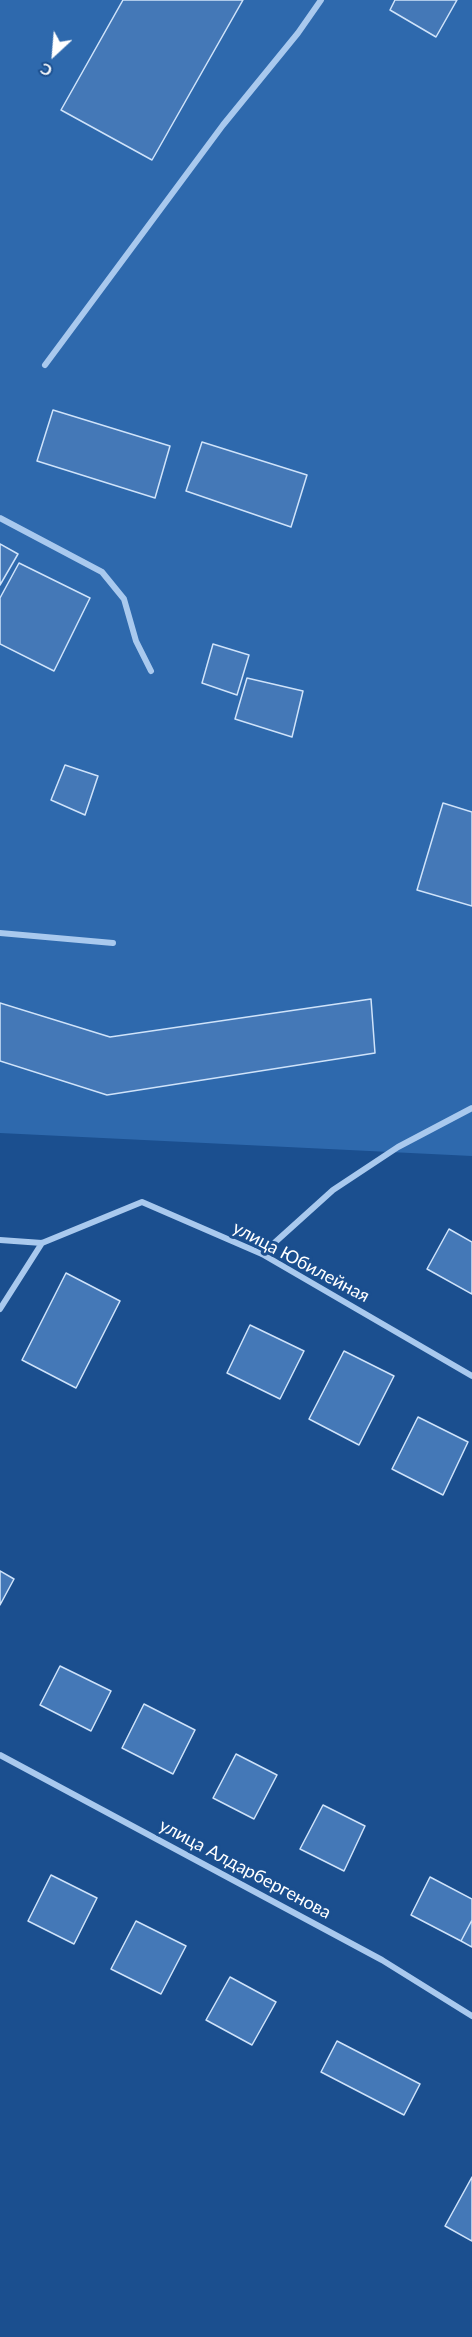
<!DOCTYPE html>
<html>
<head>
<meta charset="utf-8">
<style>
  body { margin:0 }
  #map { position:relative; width:472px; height:2337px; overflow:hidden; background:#1b4f8f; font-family:Lato,sans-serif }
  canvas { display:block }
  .north { position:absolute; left:24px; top:24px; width:60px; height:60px; -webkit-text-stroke:4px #1b4f8f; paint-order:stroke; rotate:206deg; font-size:16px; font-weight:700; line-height:24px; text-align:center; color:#fff }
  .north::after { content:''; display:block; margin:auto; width:21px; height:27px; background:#fff; clip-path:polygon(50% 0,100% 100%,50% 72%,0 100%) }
</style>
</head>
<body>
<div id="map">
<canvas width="472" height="2337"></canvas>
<div class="north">С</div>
</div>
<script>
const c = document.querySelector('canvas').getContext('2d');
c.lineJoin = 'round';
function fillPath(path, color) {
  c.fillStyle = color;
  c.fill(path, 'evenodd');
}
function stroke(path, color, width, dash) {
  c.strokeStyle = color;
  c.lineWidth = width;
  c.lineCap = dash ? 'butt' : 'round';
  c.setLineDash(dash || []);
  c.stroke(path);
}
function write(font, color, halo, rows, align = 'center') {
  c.font = font + ' Lato,sans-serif';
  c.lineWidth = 6;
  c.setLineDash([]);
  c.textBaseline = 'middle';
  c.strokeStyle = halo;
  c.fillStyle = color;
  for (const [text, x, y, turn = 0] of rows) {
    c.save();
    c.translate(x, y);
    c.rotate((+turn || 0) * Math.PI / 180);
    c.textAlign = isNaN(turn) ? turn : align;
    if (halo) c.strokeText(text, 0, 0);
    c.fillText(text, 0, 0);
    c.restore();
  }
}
fillPath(new Path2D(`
  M0,0H472V1156L0,1133Z`), '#2e69ad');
const building = new Path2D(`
  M123,0H243L152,160L61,110Z
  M395,0H457L436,37L390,10Z
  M53,410L170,446L155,498L37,461Z
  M202,442L307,475L291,527L186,491Z
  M0,544L18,554L0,585Z
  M19,563L90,598L54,671L0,644V598Z
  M213,644L249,655L237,695L202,683Z
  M247,678L303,691L292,737L235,719Z
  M65,765L98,776L85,815L51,800Z
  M443,803L472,812V906L417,890Z
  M371,999L375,1053L107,1095L0,1061V1003L110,1037Z
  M449,1229L472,1242V1294L427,1269Z
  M66,1273L120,1301L76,1388L22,1360Z
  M250,1325L304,1351L280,1399L227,1373Z
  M344,1351L394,1376L359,1445L309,1419Z
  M418,1417L468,1442L443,1495L392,1469Z
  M0,1571L14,1579L0,1605Z
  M60,1666L111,1691L91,1731L40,1705Z
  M144,1704L195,1730L173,1774L122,1748Z
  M236,1754L277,1775L254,1819L213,1798Z
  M323,1805L365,1826L344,1871L300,1849Z
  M51,1875L97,1898L74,1944L28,1921Z
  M430,1877L472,1899V1920L461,1941L411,1915Z
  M472,1920V1947L461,1941Z
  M136,1921L186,1946L161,1994L111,1969Z
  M230,1977L276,2002L252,2045L206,2020Z
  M337,2041L420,2084L404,2115L321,2072Z
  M472,2177V2241L445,2226Z`);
fillPath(building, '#4478b7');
stroke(building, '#cfe3fa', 1.5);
stroke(new Path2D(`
  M45,365L223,125L298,33L321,0
  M0,518L102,572L124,599L136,641L151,671
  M0,933L113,943
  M0,1240L42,1243L142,1202L262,1254L472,1376
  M262,1254L333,1190L398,1147L472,1108
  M0,1309L42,1243
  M0,1755L382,1960L472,2016`), '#a9c9ee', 6);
write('18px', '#fff', '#1b4f8f', [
  ["улица Юбилейная",301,1262,28],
  ["улица Алдарбергенова",245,1869,28]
]);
</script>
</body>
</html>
